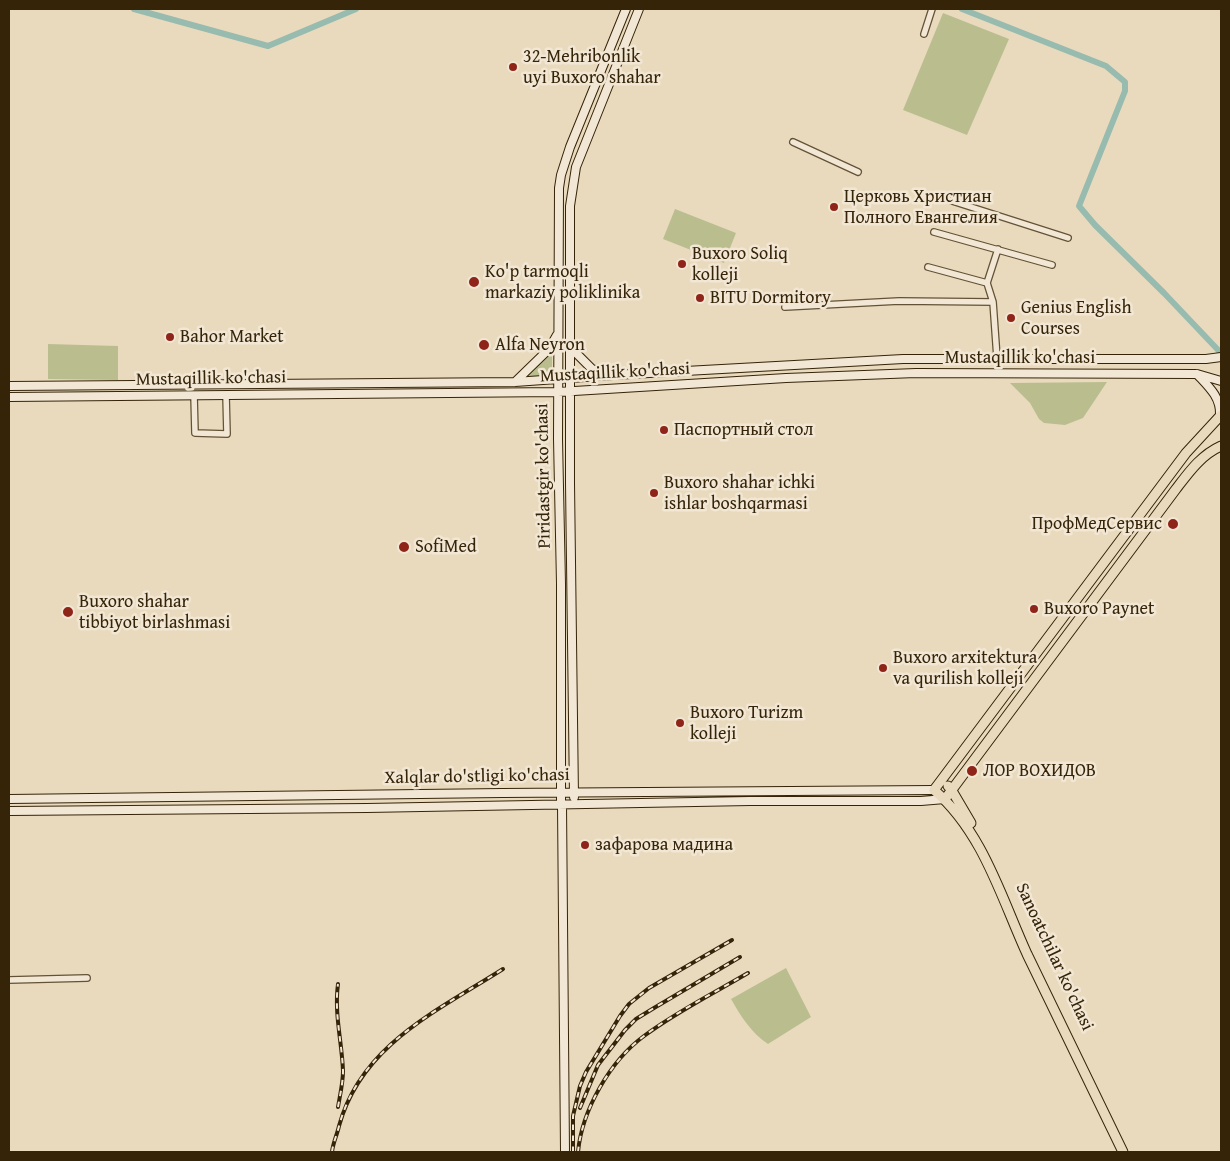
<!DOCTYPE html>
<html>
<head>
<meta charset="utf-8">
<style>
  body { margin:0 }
  #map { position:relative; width:1230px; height:1161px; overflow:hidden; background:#e9dabd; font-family:"Gentium Book Plus",serif }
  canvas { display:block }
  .frame { position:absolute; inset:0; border:10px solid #362408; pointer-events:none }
</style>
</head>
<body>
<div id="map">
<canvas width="1230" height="1161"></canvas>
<div class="frame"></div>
</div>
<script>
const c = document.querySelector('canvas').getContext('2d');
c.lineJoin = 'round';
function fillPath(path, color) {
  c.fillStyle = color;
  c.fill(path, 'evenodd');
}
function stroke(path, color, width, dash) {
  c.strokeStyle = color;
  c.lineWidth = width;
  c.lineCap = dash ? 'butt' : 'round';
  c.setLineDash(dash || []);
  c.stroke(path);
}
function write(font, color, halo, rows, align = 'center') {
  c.font = font + ' "Gentium Book Plus",serif';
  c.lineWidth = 5;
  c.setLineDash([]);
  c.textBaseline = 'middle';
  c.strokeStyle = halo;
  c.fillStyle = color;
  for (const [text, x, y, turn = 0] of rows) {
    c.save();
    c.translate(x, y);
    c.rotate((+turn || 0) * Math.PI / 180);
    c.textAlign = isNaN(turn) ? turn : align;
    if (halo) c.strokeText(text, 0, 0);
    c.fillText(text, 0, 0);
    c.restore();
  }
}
fillPath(new Path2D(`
  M943,13L1009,39L967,135L903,110Z
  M675,209L736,233L724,263L663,239Z
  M48,344L118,346V380L48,379Z
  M552,350V375L523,378Z
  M1107,382L1083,418L1065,425L1044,423L1039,419L1030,403L1010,383Z
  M786,968L811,1017L768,1044C752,1034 740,1015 731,999Z`), '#babe8f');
stroke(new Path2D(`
  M134,9L268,46L356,9
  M962,9L1106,66L1125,82V91L1079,206L1095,225L1164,293L1220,352`), '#97bbaf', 6);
const street = new Path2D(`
  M924,34L932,9
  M793,142L858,172
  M949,200L1068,238
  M934,232L1052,265
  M928,267L987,283
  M993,302L987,283L998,249
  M785,307L899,301L993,302L997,358
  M194,395L195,433L227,434L226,395
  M9,980L87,978`);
const secondary = new Path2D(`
  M570,347L592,369L606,374
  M1197,374C1208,386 1221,397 1220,415
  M515,382L549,349L557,335
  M9,386L515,382L613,375L903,359H1206L1221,357
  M9,397L558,392L786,378L916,373L1197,374L1221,381
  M574,797L570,483V206L576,167L639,9
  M9,799L502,793L934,790
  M561,805V584L558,439L559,188L561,175L570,147L626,9
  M562,805L565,1152
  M9,811L367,808L750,801H921L945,799`);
const primary = new Path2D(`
  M948,786L951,789L971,823
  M945,799L1176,489C1189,472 1201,455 1221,446
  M1123,1152C1091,1086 1059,1020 1027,954C1001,897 983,832 934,790L1186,453L1221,415`);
stroke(street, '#635235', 8);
stroke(secondary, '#362408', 10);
stroke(primary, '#362408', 11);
stroke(street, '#f1e7d4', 5.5);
stroke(secondary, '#f1e7d4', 8);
stroke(primary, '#e9dabd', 9);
const rail = new Path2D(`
  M338,1107C340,1095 343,1083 343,1071C342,1042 334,1014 338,984
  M580,1108L598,1065L625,1030L636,1019L654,1008L740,957
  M332,1152C333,1143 337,1135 339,1126C361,1045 437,1011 503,969
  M573,1152V1116L580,1086L586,1072L620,1016L629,1004L649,988L732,940
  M578,1152C582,1110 610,1061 644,1036C676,1012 714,993 748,973`);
stroke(rail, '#362408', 4);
stroke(rail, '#f1e7d4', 2, [5.5]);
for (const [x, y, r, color] of [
  [513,67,5,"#8f2418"],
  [834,207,5,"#8f2418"],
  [682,264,5,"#8f2418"],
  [474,282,6,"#8f2418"],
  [700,298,5,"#8f2418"],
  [1011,318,5,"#8f2418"],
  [170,337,5,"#8f2418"],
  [484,345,6,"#8f2418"],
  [664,430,5,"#8f2418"],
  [654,493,5,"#8f2418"],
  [1173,524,6,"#8f2418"],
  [404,547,6,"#8f2418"],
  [1034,609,5,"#8f2418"],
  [68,612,6,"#8f2418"],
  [883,668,5,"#8f2418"],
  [680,723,5,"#8f2418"],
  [972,771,6,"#8f2418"],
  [585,845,5,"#8f2418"]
]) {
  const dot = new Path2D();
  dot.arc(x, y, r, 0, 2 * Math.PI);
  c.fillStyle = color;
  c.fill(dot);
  stroke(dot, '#f1e7d4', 2);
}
write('18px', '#362408', '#f1e7d4', [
  ["32-Mehribonlik",523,57],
  ["uyi Buxoro shahar",523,78],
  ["Церковь Христиан",844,197],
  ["Полного Евангелия",844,218],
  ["Buxoro Soliq",692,254],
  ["kolleji",692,275],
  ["Ko'p tarmoqli",485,272],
  ["markaziy poliklinika",485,293],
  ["BITU Dormitory",710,298],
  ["Genius English",1021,308],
  ["Courses",1021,329],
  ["Bahor Market",180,337],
  ["Alfa Neyron",495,345],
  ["Паспортный стол",674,430],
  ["Buxoro shahar ichki",664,483],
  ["ishlar boshqarmasi",664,504],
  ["ПрофМедСервис",1162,524,"right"],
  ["SofiMed",415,547],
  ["Buxoro shahar",79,602],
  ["tibbiyot birlashmasi",79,623],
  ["Buxoro Paynet",1044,609],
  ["Buxoro arxitektura",893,658],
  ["va qurilish kolleji",893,679],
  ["Buxoro Turizm",690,713],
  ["kolleji",690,734],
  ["ЛОР ВОХИДОВ",983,771],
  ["зафарова мадина",595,845]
], 'left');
write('18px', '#362408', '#f1e7d4', [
  ["Mustaqillik ko'chasi",1020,358],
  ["Mustaqillik ko'chasi",615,373,-3],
  ["Mustaqillik ko'chasi",211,379,-1],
  ["Piridastgir ko'chasi",544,476,-91],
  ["Xalqlar do'stligi ko'chasi",477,777,-1],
  ["Sanoatchilar ko'chasi",1054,957,65]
]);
</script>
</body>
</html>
